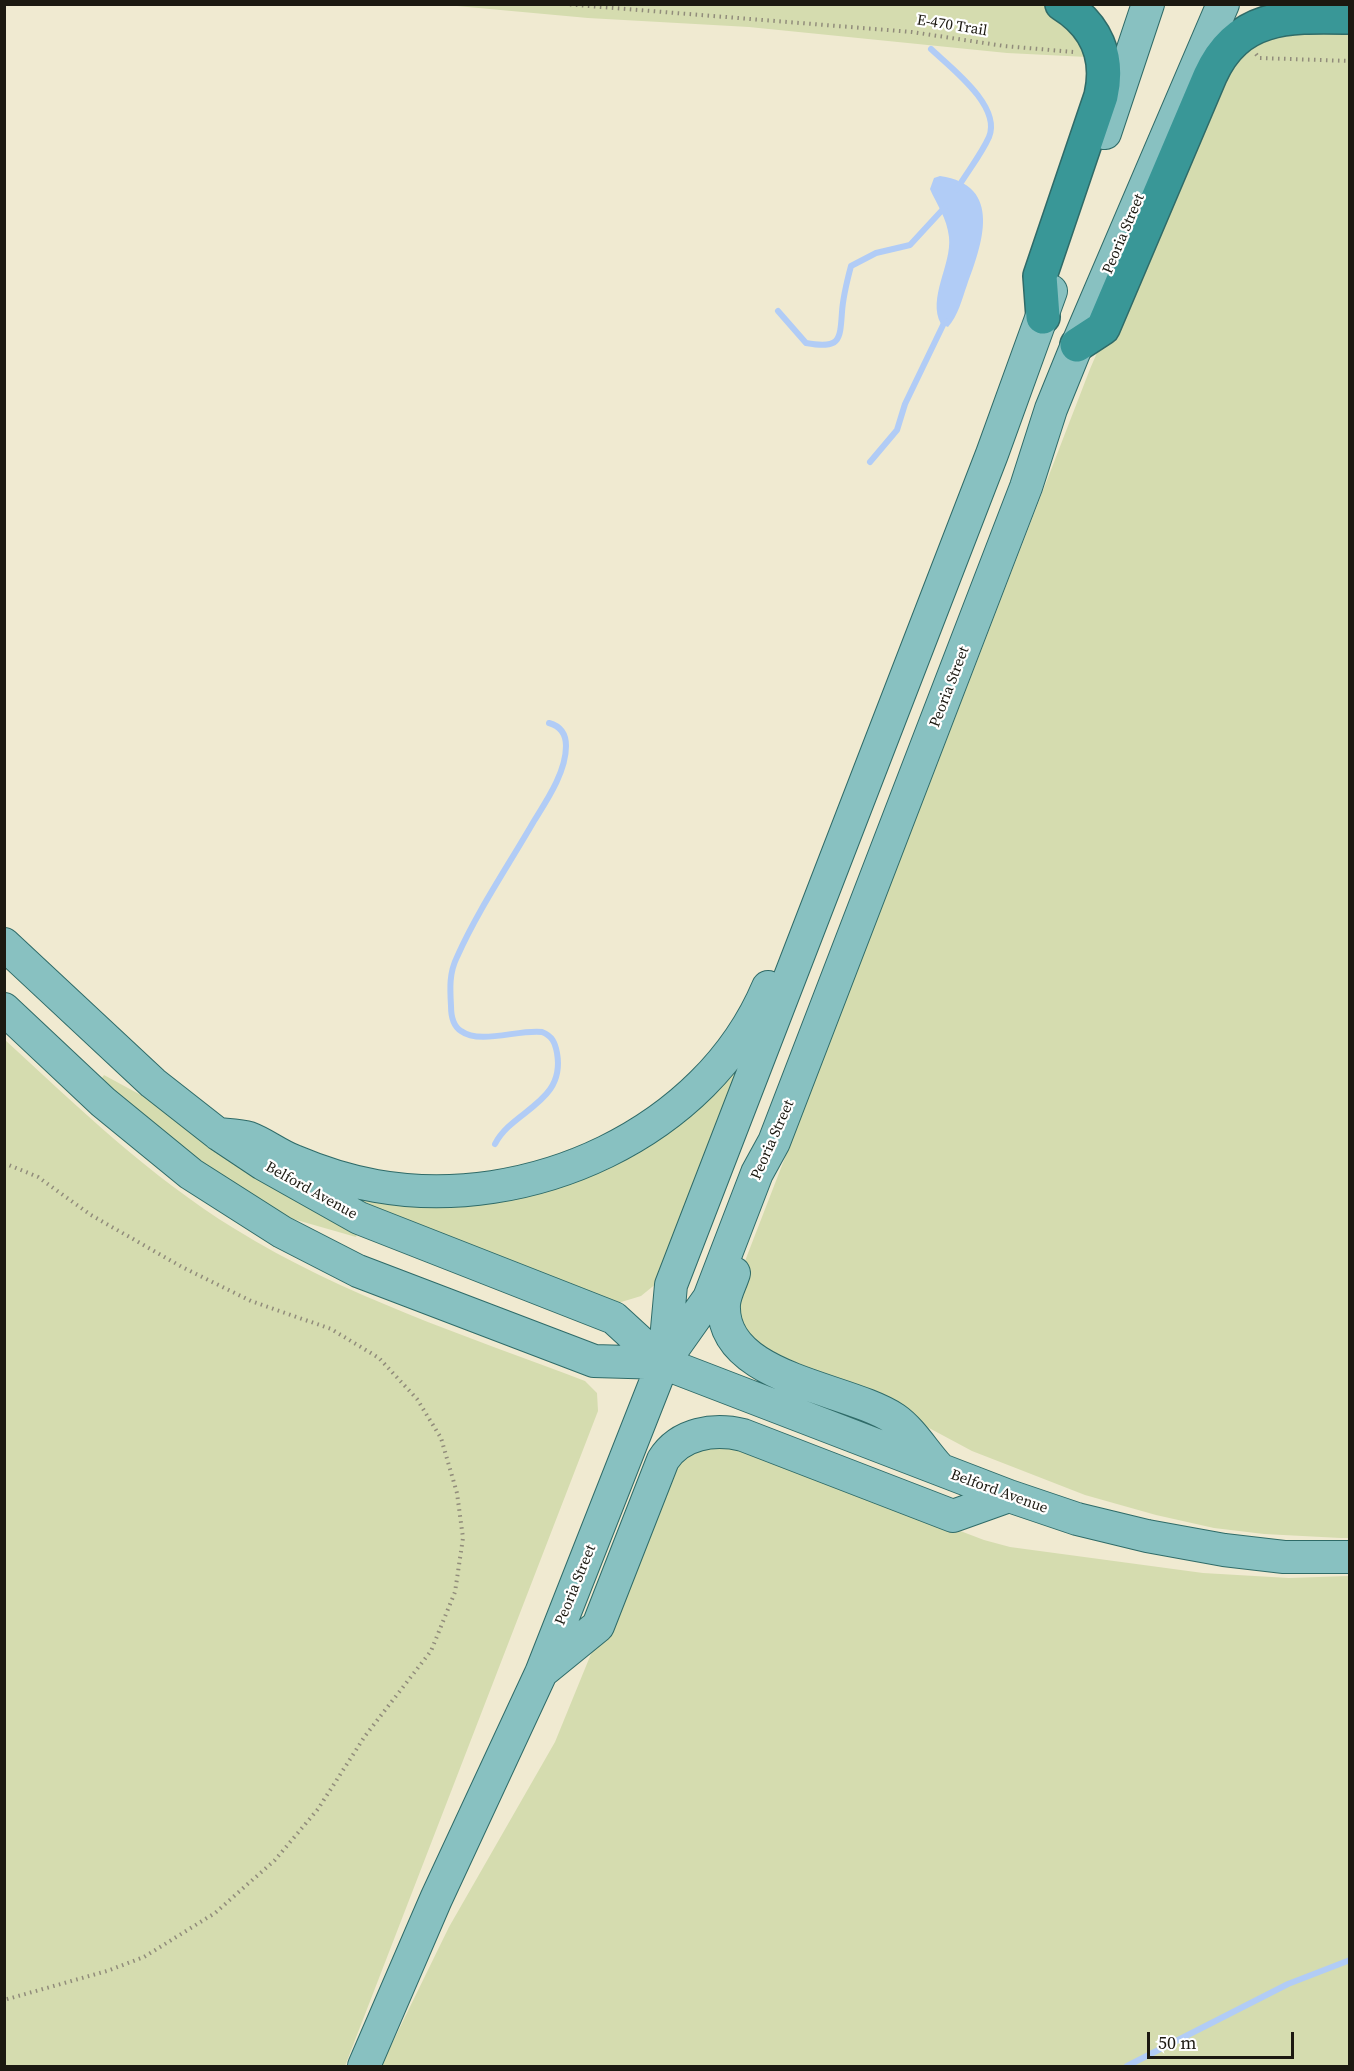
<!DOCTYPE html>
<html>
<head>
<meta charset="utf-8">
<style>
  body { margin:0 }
  #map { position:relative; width:1354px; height:2071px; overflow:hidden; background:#f0ead1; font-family:"Source Serif 4",serif }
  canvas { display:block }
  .frame { position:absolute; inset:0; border:6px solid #1c1911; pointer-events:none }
  .scale { position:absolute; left:1147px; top:2032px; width:147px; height:27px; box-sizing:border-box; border:3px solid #1c1911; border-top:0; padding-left:8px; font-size:18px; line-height:21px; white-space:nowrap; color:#1c1911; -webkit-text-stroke:4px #fff; paint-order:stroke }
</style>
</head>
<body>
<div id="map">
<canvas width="1354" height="2071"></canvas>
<div class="frame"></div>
<div class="scale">50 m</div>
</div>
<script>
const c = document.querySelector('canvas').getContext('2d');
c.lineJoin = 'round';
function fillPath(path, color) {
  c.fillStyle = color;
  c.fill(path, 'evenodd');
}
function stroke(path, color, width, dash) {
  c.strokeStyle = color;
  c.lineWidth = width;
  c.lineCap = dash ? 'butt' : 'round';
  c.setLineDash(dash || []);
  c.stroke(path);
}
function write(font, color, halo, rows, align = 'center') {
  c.font = font + ' "Source Serif 4",serif';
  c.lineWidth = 4.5;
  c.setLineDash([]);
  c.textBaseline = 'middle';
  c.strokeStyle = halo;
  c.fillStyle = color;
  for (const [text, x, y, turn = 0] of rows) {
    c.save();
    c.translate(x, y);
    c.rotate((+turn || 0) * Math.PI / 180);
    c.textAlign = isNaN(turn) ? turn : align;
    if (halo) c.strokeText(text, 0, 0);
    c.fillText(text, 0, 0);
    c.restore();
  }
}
fillPath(new Path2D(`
  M446,5H1045L1069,19L1087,57L1007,53L749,27L588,18Z
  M1350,27L1349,1538H1341L1264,1534L1214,1528L1156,1515L1085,1495L972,1451L873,1398L749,1345L733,1292L1090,369L1205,102L1254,39Z
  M4,1039C78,1107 149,1176 235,1229C343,1296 467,1336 585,1381L597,1393L598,1411L345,2066H5Z
  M737,1063L741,1066L657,1283L641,1296L618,1303L394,1220L344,1193H512Z
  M104,1075L161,1106L359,1230L356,1237L286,1217L238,1192L99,1082Z
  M729,1443L984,1540L1010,1547L1203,1573L1289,1578L1349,1576V2066H381L449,1927L555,1742L660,1485L681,1453Z`), '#d5dcaf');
fillPath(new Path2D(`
  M940,176C1004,185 982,245 967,285C962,299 958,316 948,327L941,324C927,298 952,265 949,237C947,218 937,205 930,189L934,178Z`), '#b1ccf6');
stroke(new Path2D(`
  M931,49C950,67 1002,106 989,137C981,155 967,172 957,189
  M778,311L806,343C840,349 840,341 842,312C843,296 847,281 851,266L876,253L910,245L945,207
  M870,462L897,430L905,404L945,321
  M495,1144C512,1110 566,1103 557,1053C555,1042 552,1036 542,1032C519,1029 480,1045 461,1031C453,1026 451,1015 451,1006C450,989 449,973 457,957C478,910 508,866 534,821C547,800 566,772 566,746C566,733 560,726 549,723
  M1127,2066L1288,1984L1350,1960`), '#b1ccf6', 6);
const major = new Path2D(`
  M1105,133L1148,4
  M4,944L153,1083L218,1134L263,1164L359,1218L614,1318L663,1363
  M4,1009L103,1102L191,1174L282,1232L358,1271L594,1361L663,1363L1009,1496L1077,1519L1147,1536L1224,1550L1284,1557H1350
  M218,1134C228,1135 240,1135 249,1138C265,1144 278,1155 294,1161C320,1172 347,1181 376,1186C528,1213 706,1134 768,987
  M734,1273C731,1283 725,1293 724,1304C720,1380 848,1387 895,1419C911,1430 925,1453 938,1467
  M664,1362L671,1285L992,454L1051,291
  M544,1670L598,1626L663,1460C680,1433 714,1428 743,1435L953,1516L1009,1496
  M364,2066L436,1899L541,1673L663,1363L709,1298L757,1173L774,1142L1026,487L1051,409L1077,345L1223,4`);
const highway = new Path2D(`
  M1043,317L1040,276L1101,96C1110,57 1096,25 1062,4
  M1077,345L1103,328L1210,76C1238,13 1291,16 1350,17`);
stroke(major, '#2f6b68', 34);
stroke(highway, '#2f6b68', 36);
stroke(new Path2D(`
  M564,4L912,32L1004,46L1074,52
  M1256,54L1259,58L1350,61
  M4,1163L38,1177L91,1215L182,1267L251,1301L331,1329L379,1358L417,1399L441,1438L457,1493L463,1538L455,1592L431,1651L365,1736L318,1809L275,1860L215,1913L144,1957L107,1971L4,2000`), '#918c7b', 4, [1.5, 4.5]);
stroke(major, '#88c1c1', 32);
stroke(highway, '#399797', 33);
write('15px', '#1c1911', '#fff', [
  ["E-470 Trail",952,26,9],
  ["Peoria Street",1124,234,-67],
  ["Peoria Street",950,687,-69],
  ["Peoria Street",773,1140,-66],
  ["Belford Avenue",311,1191,29],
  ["Belford Avenue",999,1492,20],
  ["Peoria Street",576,1585,-68]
]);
</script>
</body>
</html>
